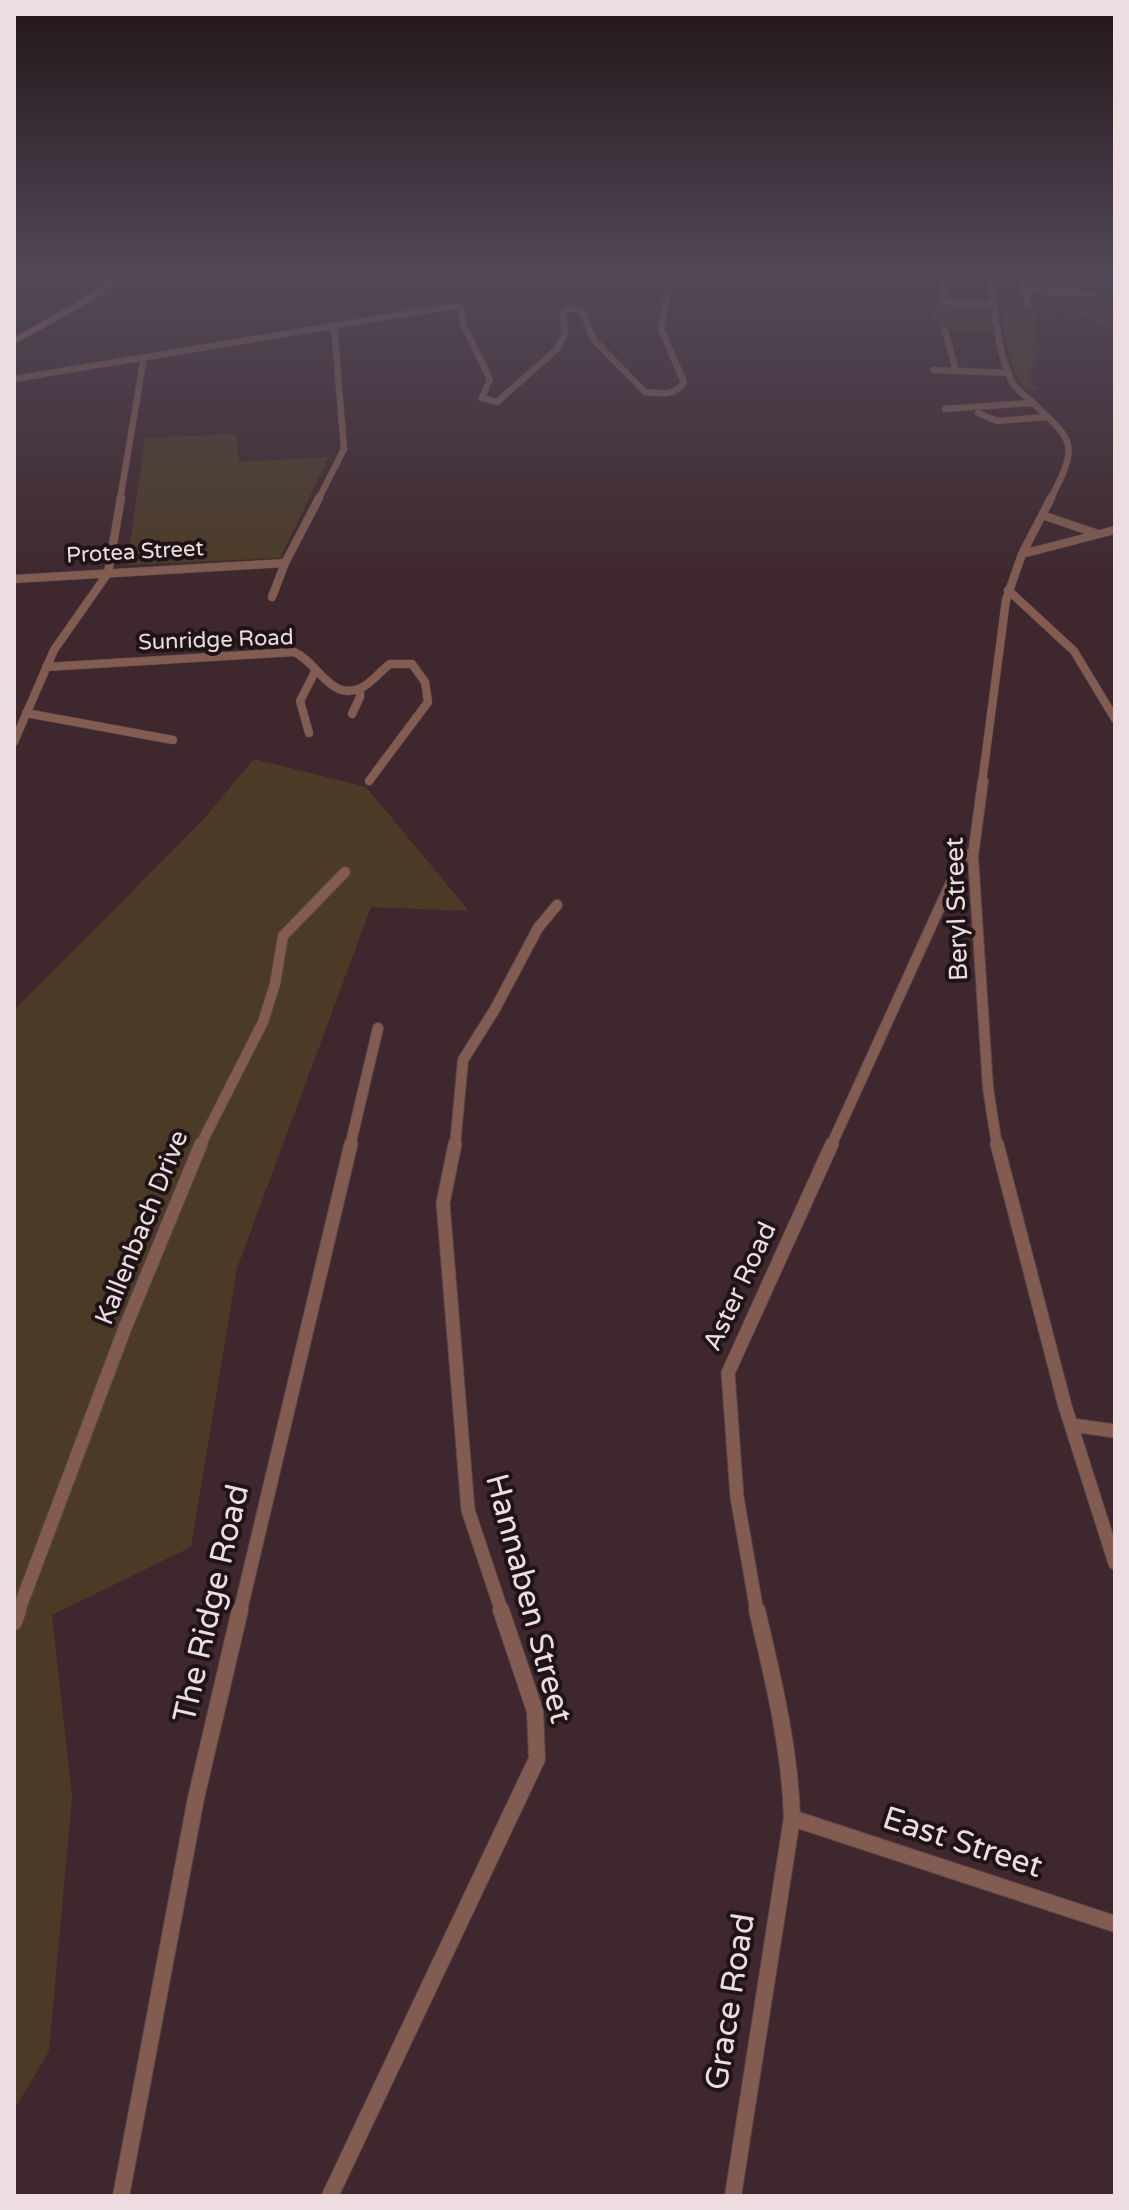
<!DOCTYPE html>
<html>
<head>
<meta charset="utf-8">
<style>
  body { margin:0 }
  #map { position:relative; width:1129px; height:2210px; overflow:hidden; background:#3e282d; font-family:"Varela Round",sans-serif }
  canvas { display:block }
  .frame { position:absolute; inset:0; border:16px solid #eddde1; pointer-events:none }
</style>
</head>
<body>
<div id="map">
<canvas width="1129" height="2210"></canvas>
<div class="frame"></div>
</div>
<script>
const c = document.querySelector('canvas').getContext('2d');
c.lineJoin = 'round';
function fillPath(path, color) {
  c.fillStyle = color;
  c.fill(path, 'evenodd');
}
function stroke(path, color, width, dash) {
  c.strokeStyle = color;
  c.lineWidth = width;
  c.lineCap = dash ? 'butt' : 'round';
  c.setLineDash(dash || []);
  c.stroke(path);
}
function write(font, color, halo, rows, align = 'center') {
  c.font = font + ' "Varela Round",sans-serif';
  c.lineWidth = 8;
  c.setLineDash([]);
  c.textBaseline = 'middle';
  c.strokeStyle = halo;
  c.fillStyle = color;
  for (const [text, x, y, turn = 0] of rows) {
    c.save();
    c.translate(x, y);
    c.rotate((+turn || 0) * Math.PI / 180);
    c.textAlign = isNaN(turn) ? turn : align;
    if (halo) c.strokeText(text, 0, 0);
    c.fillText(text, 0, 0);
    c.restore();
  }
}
fillPath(new Path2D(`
  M925,302L989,307L992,331L941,329Z
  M1001,306L1084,309L1115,306V333L1081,314L1036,311L1035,332L1040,351L1029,376L1034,386L1040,389L1026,390C1008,371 1004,331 1001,306Z
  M236,434L239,462L329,457L280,558L127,565L145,438Z
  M254,759L366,787L469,911L371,907L237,1268L191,1547L52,1615L72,1797L49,2051L14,2110V1010L202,821Z`), '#4b3b26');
const minorFar4 = new Path2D(`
  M943,278V299L947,302L993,304
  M990,278C995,311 997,352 1012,382C1016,389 1024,395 1030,400C1074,442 1080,442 1050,500
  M1023,278L1028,305
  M1026,290L1092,294
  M945,331L956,371
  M934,370L1009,373
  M14,379L453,306L461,309L463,324L490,379L482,398L497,402L557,349L565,333L563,312L572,308L582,311L593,339L645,392C660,393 676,397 684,382L661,329L667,296
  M945,409L1031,403
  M978,413L997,421L1047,417
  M120,500L144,357
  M318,500L344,449L334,326`);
const minorFar3 = new Path2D(`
  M1042,515L1098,534
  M1022,554L1115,530
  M14,579L285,563L319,498
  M1008,590L1074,651L1115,719
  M272,597L285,563
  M46,667L294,652C318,662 330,702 361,688C372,683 380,671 390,664H412L425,682L428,702L369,781
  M26,713L173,740
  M352,714L360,697V689
  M309,733L300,701L316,670
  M14,742L54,650L108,573L121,498
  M982,783L1006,600L1022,554L1051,498`);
const minorFar2 = new Path2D(`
  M983,781L973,856L988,1088L997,1146
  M200,1146L263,1022L275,984L283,936L345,872
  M350,1146L378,1028
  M455,1146L463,1060L495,1009L538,928L557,905
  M831,1146L964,854L973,856`);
const minorFar1 = new Path2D(`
  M455,1144L443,1203L468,1510L502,1612
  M997,1144L1065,1406L1115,1563
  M1072,1425L1115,1431
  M18,1612L125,1328L201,1144
  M240,1612L351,1144
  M757,1612L737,1497L728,1373L832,1144`);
const minor = new Path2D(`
  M14,1622L18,1610
  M792,1818L1115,1924
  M121,2196L196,1798L240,1610
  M330,2196L537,1759L535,1711L501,1610
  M733,2196L792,1818C790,1747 773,1679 757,1610`);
const secondary = new Path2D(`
  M109,278H118L100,296L14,344V338L94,292Z`);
stroke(minorFar4, '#5a454a', 7);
stroke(minorFar3, '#5a454a', 9);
stroke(minorFar2, '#5a454a', 12);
stroke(minorFar1, '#5a454a', 15);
stroke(minor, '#5a454a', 18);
stroke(secondary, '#5a454a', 2);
stroke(minorFar4, '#825c51', 6);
stroke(minorFar3, '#825c51', 8);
stroke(minorFar2, '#825c51', 10);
stroke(minorFar1, '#825c51', 13);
stroke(minor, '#825c51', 16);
fillPath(secondary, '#b07463');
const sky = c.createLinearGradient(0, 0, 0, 588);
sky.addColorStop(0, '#221619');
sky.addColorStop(0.47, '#524857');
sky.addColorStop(1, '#52485700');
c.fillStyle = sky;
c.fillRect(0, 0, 1129, 588);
write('22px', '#eddde1', '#1e1416', [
  ["Protea Street",135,553,-3],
  ["Sunridge Road",216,641,-2]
]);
write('26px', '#eddde1', '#1e1416', [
  ["Beryl Street",958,909,-92],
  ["Kallenbach Drive",143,1228,-68],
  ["Aster Road",741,1287,-65]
]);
write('32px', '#eddde1', '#1e1416', [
  ["Hannaben Street",527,1599,75],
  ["The Ridge Road",213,1604,-77],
  ["East Street",962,1844,18],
  ["Grace Road",732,2002,-81]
]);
</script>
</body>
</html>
